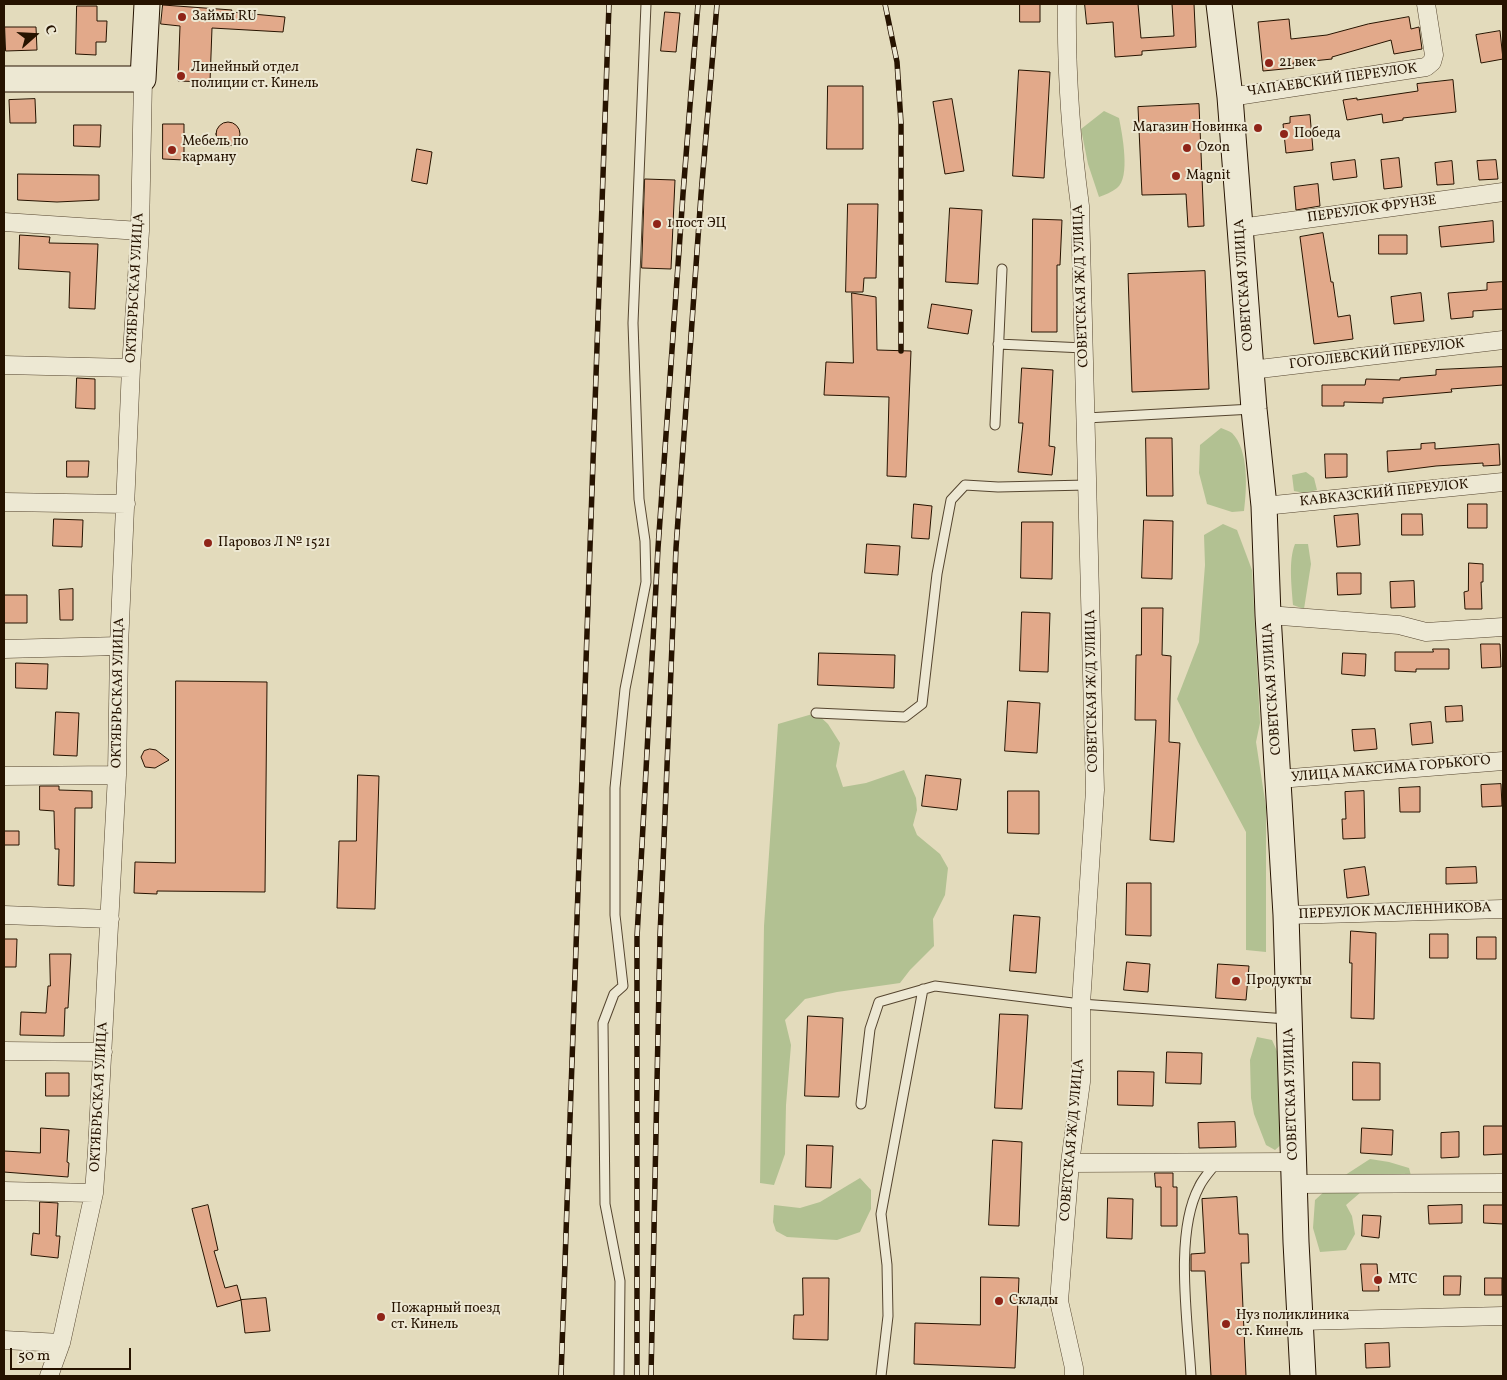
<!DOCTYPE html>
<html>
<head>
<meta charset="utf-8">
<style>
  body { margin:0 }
  #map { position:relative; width:1507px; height:1380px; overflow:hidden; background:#e3dbbc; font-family:Vollkorn,serif }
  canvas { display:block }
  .frame { position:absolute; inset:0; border:5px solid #261300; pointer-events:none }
  .north { position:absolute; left:10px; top:10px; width:50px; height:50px; -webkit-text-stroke:4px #ede8d3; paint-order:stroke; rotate:71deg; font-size:14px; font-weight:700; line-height:20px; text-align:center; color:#261300 }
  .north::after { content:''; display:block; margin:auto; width:18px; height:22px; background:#261300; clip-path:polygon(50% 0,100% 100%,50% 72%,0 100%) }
  .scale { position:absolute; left:10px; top:1348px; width:121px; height:22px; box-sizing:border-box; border:2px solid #261300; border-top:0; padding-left:6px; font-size:15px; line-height:18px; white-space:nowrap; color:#261300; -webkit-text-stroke:4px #ede8d3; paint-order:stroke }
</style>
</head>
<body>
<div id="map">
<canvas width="1507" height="1380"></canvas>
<div class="frame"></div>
<div class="north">С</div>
<div class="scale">50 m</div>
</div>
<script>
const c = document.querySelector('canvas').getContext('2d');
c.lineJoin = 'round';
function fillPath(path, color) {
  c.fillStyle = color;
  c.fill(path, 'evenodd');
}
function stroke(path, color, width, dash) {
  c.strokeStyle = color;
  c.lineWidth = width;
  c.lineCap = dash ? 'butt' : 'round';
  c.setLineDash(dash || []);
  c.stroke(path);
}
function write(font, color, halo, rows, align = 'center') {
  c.font = font + ' Vollkorn,serif';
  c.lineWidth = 4;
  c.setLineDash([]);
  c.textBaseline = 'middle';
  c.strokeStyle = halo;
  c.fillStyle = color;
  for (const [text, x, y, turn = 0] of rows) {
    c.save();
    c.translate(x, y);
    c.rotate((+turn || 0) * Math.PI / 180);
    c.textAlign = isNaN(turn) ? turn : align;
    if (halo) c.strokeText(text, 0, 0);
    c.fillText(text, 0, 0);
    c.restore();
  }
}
fillPath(new Path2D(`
  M1104,111L1119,118C1122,133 1131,178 1117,188C1112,192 1105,195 1099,197L1088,164L1081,129Z
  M1221,428C1224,429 1229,431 1232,433C1249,450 1247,489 1244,511L1232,512L1207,504L1199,473L1200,445Z
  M1306,472L1314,478L1317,490L1304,493L1294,491L1292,475Z
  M1223,524L1237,530L1252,570L1260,723L1256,742L1266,807V952L1246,950V832L1198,742L1177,699L1199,642L1205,565L1204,535Z
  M1295,544H1308L1311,564L1304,609L1293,605C1292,588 1288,561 1295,544Z
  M816,713L828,724L840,743L836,766L843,787L866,783L904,770L916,798L917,810L913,825L917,835L940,854L948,868L945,895L933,919L934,946L910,970L900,983L837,992L805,999L785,1020L791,1045L786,1105L785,1154L774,1185L760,1183L764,926L778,724Z
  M1257,1037L1272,1040L1285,1069L1283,1143L1275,1150L1266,1145L1254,1114L1251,1098L1250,1060Z
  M1370,1159L1389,1162L1409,1168L1415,1191L1361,1192L1346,1205L1352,1216L1355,1234L1346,1250L1320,1252L1313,1228L1315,1200L1336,1181Z
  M860,1178L871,1190V1209L860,1232L837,1240L787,1237L776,1231L773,1222L774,1205L800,1208L820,1202Z`), '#b2c192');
const building = new Path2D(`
  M1020,4H1040V22H1020Z
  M1085,4H1138L1141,38L1174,36L1172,4H1194L1196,47L1142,51V55L1115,57L1113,22L1087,24Z
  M163,5L232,10L231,12L285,17L283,32L212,28L210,82L178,81L180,26L161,24Z
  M77,6H97V21H107L106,42H96V55L76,54Z
  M665,12L680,13L676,52L661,51Z
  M1409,17L1411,29L1419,27L1422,49L1394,54L1391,40L1332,57V59L1293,63L1294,68L1263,71L1258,22L1289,19L1291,39L1327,35L1368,24Z
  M5,27H36L37,50L6,51Z
  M1500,31L1503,59L1481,63L1476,35Z
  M1019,70L1050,72L1044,178L1013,176Z
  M1453,80L1456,112L1403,118V120L1383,123L1382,114L1347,120L1343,100L1357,98V100L1418,91L1417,84Z
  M828,86H863V149H827Z
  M35,99L36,123H10L9,100Z
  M952,99L964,171L945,174L933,102Z
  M1199,104L1204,226L1188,227L1186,194L1142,195L1138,107Z
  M1310,115L1313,150L1286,153L1283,124L1290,123V117Z
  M216 134a12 12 0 1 1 24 0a12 12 0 1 1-24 0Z
  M163,124H184V160L163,159Z
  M74,125H101L100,147L74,146Z
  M417,149L432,152L427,184L412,181Z
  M1399,158L1402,187L1384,189L1381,160Z
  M1355,160L1357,177L1333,180L1331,163Z
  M1496,160L1498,179L1479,180L1477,161Z
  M1452,161L1454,184L1437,185L1435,163Z
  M18,174L99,175V200L57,202L18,200Z
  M645,179L675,180L671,269L642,268Z
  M1318,184L1320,206L1296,210L1294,187Z
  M848,204H878L876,278H864L863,292H846Z
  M950,208L982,210L978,284L946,282Z
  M1033,219L1062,220L1060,265H1057V332H1032Z
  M1493,221L1494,242L1441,247L1439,227Z
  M1323,233L1331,282H1333L1338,317L1350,315L1353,339L1314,344L1300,237Z
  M20,235L50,237L49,243L98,244L95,309L69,308L70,272L19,269Z
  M1379,235H1407V254H1379Z
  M1205,271L1209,389L1132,392L1128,274Z
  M1503,282V309L1473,311V317L1451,319L1448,293L1487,290V283Z
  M852,293L876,297L877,350L911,351L906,477L887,476L889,397L824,395L826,362L853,363Z
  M1421,293L1424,321L1394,324L1391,297Z
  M932,304L972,310L968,334L928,328Z
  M1503,367V385L1451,389L1452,392L1383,398V403L1344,402V406H1322V385H1365L1366,379L1400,380V378L1436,375V370Z
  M1022,368L1053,370L1049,446L1055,447L1052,475L1018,472L1023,423H1019Z
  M77,378L95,379V409L76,408Z
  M1146,438H1172L1173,496H1147Z
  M1435,443V449L1499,444L1500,465L1483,466V463L1436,466L1388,472L1387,451L1421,449V444Z
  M1325,454H1347V477L1326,478Z
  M67,461H89L88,477H67Z
  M914,504L932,506L929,539L912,538Z
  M1468,504H1487V528H1468Z
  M1358,514L1360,545L1337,547L1334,516Z
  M1402,514H1422L1423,535H1402Z
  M54,519L83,520L82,547L53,546Z
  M1144,520L1173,521L1172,579L1142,578Z
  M1022,522H1053L1052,579L1021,578Z
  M867,544L900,546L898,575L865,573Z
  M1469,563L1483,564V582H1481L1482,609H1465L1464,592L1468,591Z
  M1337,573H1361V594L1338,595Z
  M1414,581L1415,607L1391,608L1390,582Z
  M73,589V620H60L59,590Z
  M4,595H27V623H4Z
  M1142,608H1163L1162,655L1171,656L1169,742L1180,743L1174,842L1150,840L1156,720H1135L1136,655H1141Z
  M1022,612L1050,613L1048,672L1020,671Z
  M1481,644H1500L1501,667L1482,668Z
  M1433,649H1449V669H1416V672L1395,671V652H1433Z
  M819,653L895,655L894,688L818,685Z
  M1343,653L1366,654L1365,676L1342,674Z
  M16,663L48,664L47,689L16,688Z
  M176,681L267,682L265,892L157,891V894L134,893L135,862L175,863Z
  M1008,701L1040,703L1037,753L1005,751Z
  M1462,706L1463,721L1446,722L1445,707Z
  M56,712L79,713L77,756L54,755Z
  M1431,722L1433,743L1412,745L1410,724Z
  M1375,729L1377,749L1354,751L1352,730Z
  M150,749L156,750L169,760L155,768L145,767L141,757L144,751Z
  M358,775L379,776L375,909L337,908L339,841H356Z
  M926,775L961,779L957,810L922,806Z
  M1501,784L1502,806L1482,807L1481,785Z
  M40,786H59V790L92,791V808H75L74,886L58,885L59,849H55L54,811L40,810Z
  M1420,787V812H1400L1399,788Z
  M1008,791H1039V834L1008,833Z
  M1364,791L1365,838L1343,839L1342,819H1346L1345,792Z
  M4,831H19V845H4Z
  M1365,867L1369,895L1347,898L1344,870Z
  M1476,867L1477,883L1446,884V868Z
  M1127,883H1151V936L1126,935Z
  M1014,915L1040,917L1036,973L1010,971Z
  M1351,931L1376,933L1374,1019L1351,1018L1352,963H1350Z
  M1430,934H1448V958H1430Z
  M1477,937H1496V959H1477Z
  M4,939H17L16,967H4Z
  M50,954H71L68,1008H65L64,1036L20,1035L21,1012L46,1013L48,986H50Z
  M1127,962L1150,964L1148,992L1124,990Z
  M1218,964L1249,966L1246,1000L1216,998Z
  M1000,1014L1028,1015L1022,1109L995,1108Z
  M808,1016L843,1018L839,1097L805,1096Z
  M1167,1052L1202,1053L1201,1084L1166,1083Z
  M1353,1062L1380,1063V1100H1353Z
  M1118,1071L1154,1072L1153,1106L1118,1105Z
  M46,1073H69V1096H46Z
  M1235,1122L1236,1147L1199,1148L1198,1123Z
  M1484,1126H1503V1154L1484,1155Z
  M41,1128L69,1130L67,1162L69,1163L68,1177L4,1172V1151L40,1153Z
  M1362,1128L1393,1130L1392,1155L1361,1153Z
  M1459,1132V1157L1441,1158V1133Z
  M993,1140L1022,1142L1019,1226L989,1225Z
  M807,1145L833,1146L831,1188L806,1187Z
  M1155,1173H1173V1187H1177V1226H1161V1187H1156Z
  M1237,1197L1239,1234H1248L1249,1263H1241L1246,1376H1211L1205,1271H1191V1254L1205,1253L1202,1199Z
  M1108,1198L1133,1199L1132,1239L1107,1238Z
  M40,1202L58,1203L56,1236H60L58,1258L31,1255L33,1233L39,1234Z
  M208,1205L218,1250L214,1251L225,1288L237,1285L241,1300L217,1307L192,1209Z
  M1462,1205V1223L1429,1224L1428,1206Z
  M1484,1205H1503V1224L1484,1223Z
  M1363,1215L1381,1216L1379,1238L1362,1236Z
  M1361,1264H1377L1379,1291H1363Z
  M1444,1276H1461L1460,1295H1444Z
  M981,1277L1019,1278L1015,1368L914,1364L915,1323L980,1325Z
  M803,1278H829L828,1340L793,1339L794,1315H803Z
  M1485,1278H1502V1295H1485Z
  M266,1298L270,1331L245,1333L241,1300Z
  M1389,1343L1390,1367L1366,1368L1365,1344Z`);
fillPath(building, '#e2a98a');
stroke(building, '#261300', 1);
const lane = new Path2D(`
  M998,344L1084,348
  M1086,418L1253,409
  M995,425L1002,269
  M816,713L905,717L922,704L937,574L951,500L965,485L998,487L1087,485
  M861,1104L870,1029L879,1002L935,986L1081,1004L1287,1019
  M619,1376L620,1281L605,1204L603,1023L614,994L623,986L615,915V788L625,689L646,582L645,541L639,499L633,323L646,4
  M881,1376L888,1316L887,1265L881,1214L923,989
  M1191,1376C1188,1323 1174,1234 1199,1187C1203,1178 1211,1170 1217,1162`);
const street = new Path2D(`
  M1067,4C1066,71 1071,139 1080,206L1095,790L1081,1004V1082L1070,1163L1059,1301L1074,1368V1376
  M1230,97L1426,67L1432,62L1434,55L1426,4
  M4,222L140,231
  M1240,228L1503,192
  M4,365L131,368
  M1251,370L1503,340
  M4,502L126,504
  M1264,506L1503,482
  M1268,615L1399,625L1426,632L1503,627
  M4,649L119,646
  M4,776L117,775
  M1279,779L1503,761
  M4,915L110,919
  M1286,915L1503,909
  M4,1051L103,1052
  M1070,1163L1294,1162
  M1295,1184L1503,1183
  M4,1191L94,1193
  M1300,1321L1503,1316
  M4,1340L61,1343
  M49,1376L61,1343L94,1193L97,1151L117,775L119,646L131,368L140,231L143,79`);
const secondary = new Path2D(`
  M1219,4L1230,97L1254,409L1264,506L1268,615L1286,915L1296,1242L1303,1376
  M4,79H143L147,4`);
stroke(lane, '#55452f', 11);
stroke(street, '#55452f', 19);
stroke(secondary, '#261300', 27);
stroke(lane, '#ede8d3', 9);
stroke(street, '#ede8d3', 18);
stroke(secondary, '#ede8d3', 25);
const rail = new Path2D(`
  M885,4L897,62L901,123V351
  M561,1376L609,4
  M637,1376V937L658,548L683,194L698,4
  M651,1376L660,936L676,548L701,195L717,4`);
stroke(rail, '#261300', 5.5);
stroke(rail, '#ede8d3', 4, [11]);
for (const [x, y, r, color] of [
  [182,17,5,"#8f2418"],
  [1269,63,5,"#8f2418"],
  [181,76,5,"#8f2418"],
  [1258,128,5,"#8f2418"],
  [1284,134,5,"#8f2418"],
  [1187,148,5,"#8f2418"],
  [172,150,5,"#8f2418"],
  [1176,176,5,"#8f2418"],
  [657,224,5,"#8f2418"],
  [208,543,5,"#8f2418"],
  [1236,981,5,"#8f2418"],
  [1378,1280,5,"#8f2418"],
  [999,1301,5,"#8f2418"],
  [381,1317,5,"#8f2418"],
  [1226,1324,5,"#8f2418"]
]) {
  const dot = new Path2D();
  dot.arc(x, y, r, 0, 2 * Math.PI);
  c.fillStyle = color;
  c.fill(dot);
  stroke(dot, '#ede8d3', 2);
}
write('14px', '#261300', '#ede8d3', [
  ["Займы RU",192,17],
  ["21 век",1279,63],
  ["Линейный отдел",191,68],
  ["полиции ст. Кинель",191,84],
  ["Магазин Новинка",1248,128,"right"],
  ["Победа",1294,134],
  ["Мебель по",182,142],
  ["карману",182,158],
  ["Ozon",1197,148],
  ["Magnit",1186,176],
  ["1 пост ЭЦ",667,224],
  ["Паровоз Л № 1521",218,543],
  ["Продукты",1246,981],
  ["МТС",1388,1280],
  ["Склады",1009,1301],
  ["Пожарный поезд",391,1309],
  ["ст. Кинель",391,1325],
  ["Нуз поликлиника",1236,1316],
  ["ст. Кинель",1236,1332]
], 'left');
write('14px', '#261300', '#ede8d3', [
  ["ЧАПАЕВСКИЙ ПЕРЕУЛОК",1332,81,-8],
  ["ПЕРЕУЛОК ФРУНЗЕ",1372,210,-8],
  ["СОВЕТСКАЯ УЛИЦА",1245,285,-94],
  ["СОВЕТСКАЯ Ж/Д УЛИЦА",1082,286,-92],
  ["ОКТЯБРЬСКАЯ УЛИЦА",136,288,-87],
  ["ГОГОЛЕВСКИЙ ПЕРЕУЛОК",1377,355,-7],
  ["КАВКАЗСКИЙ ПЕРЕУЛОК",1384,494,-6],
  ["СОВЕТСКАЯ УЛИЦА",1273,689,-94],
  ["СОВЕТСКАЯ Ж/Д УЛИЦА",1093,691,-91],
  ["ОКТЯБРЬСКАЯ УЛИЦА",119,693,-89],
  ["УЛИЦА МАКСИМА ГОРЬКОГО",1391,770,-5],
  ["ПЕРЕУЛОК МАСЛЕННИКОВА",1395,912,-2],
  ["СОВЕТСКАЯ УЛИЦА",1292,1094,-92],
  ["ОКТЯБРЬСКАЯ УЛИЦА",100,1097,-87],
  ["СОВЕТСКАЯ Ж/Д УЛИЦА",1073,1140,-85]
]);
</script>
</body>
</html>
